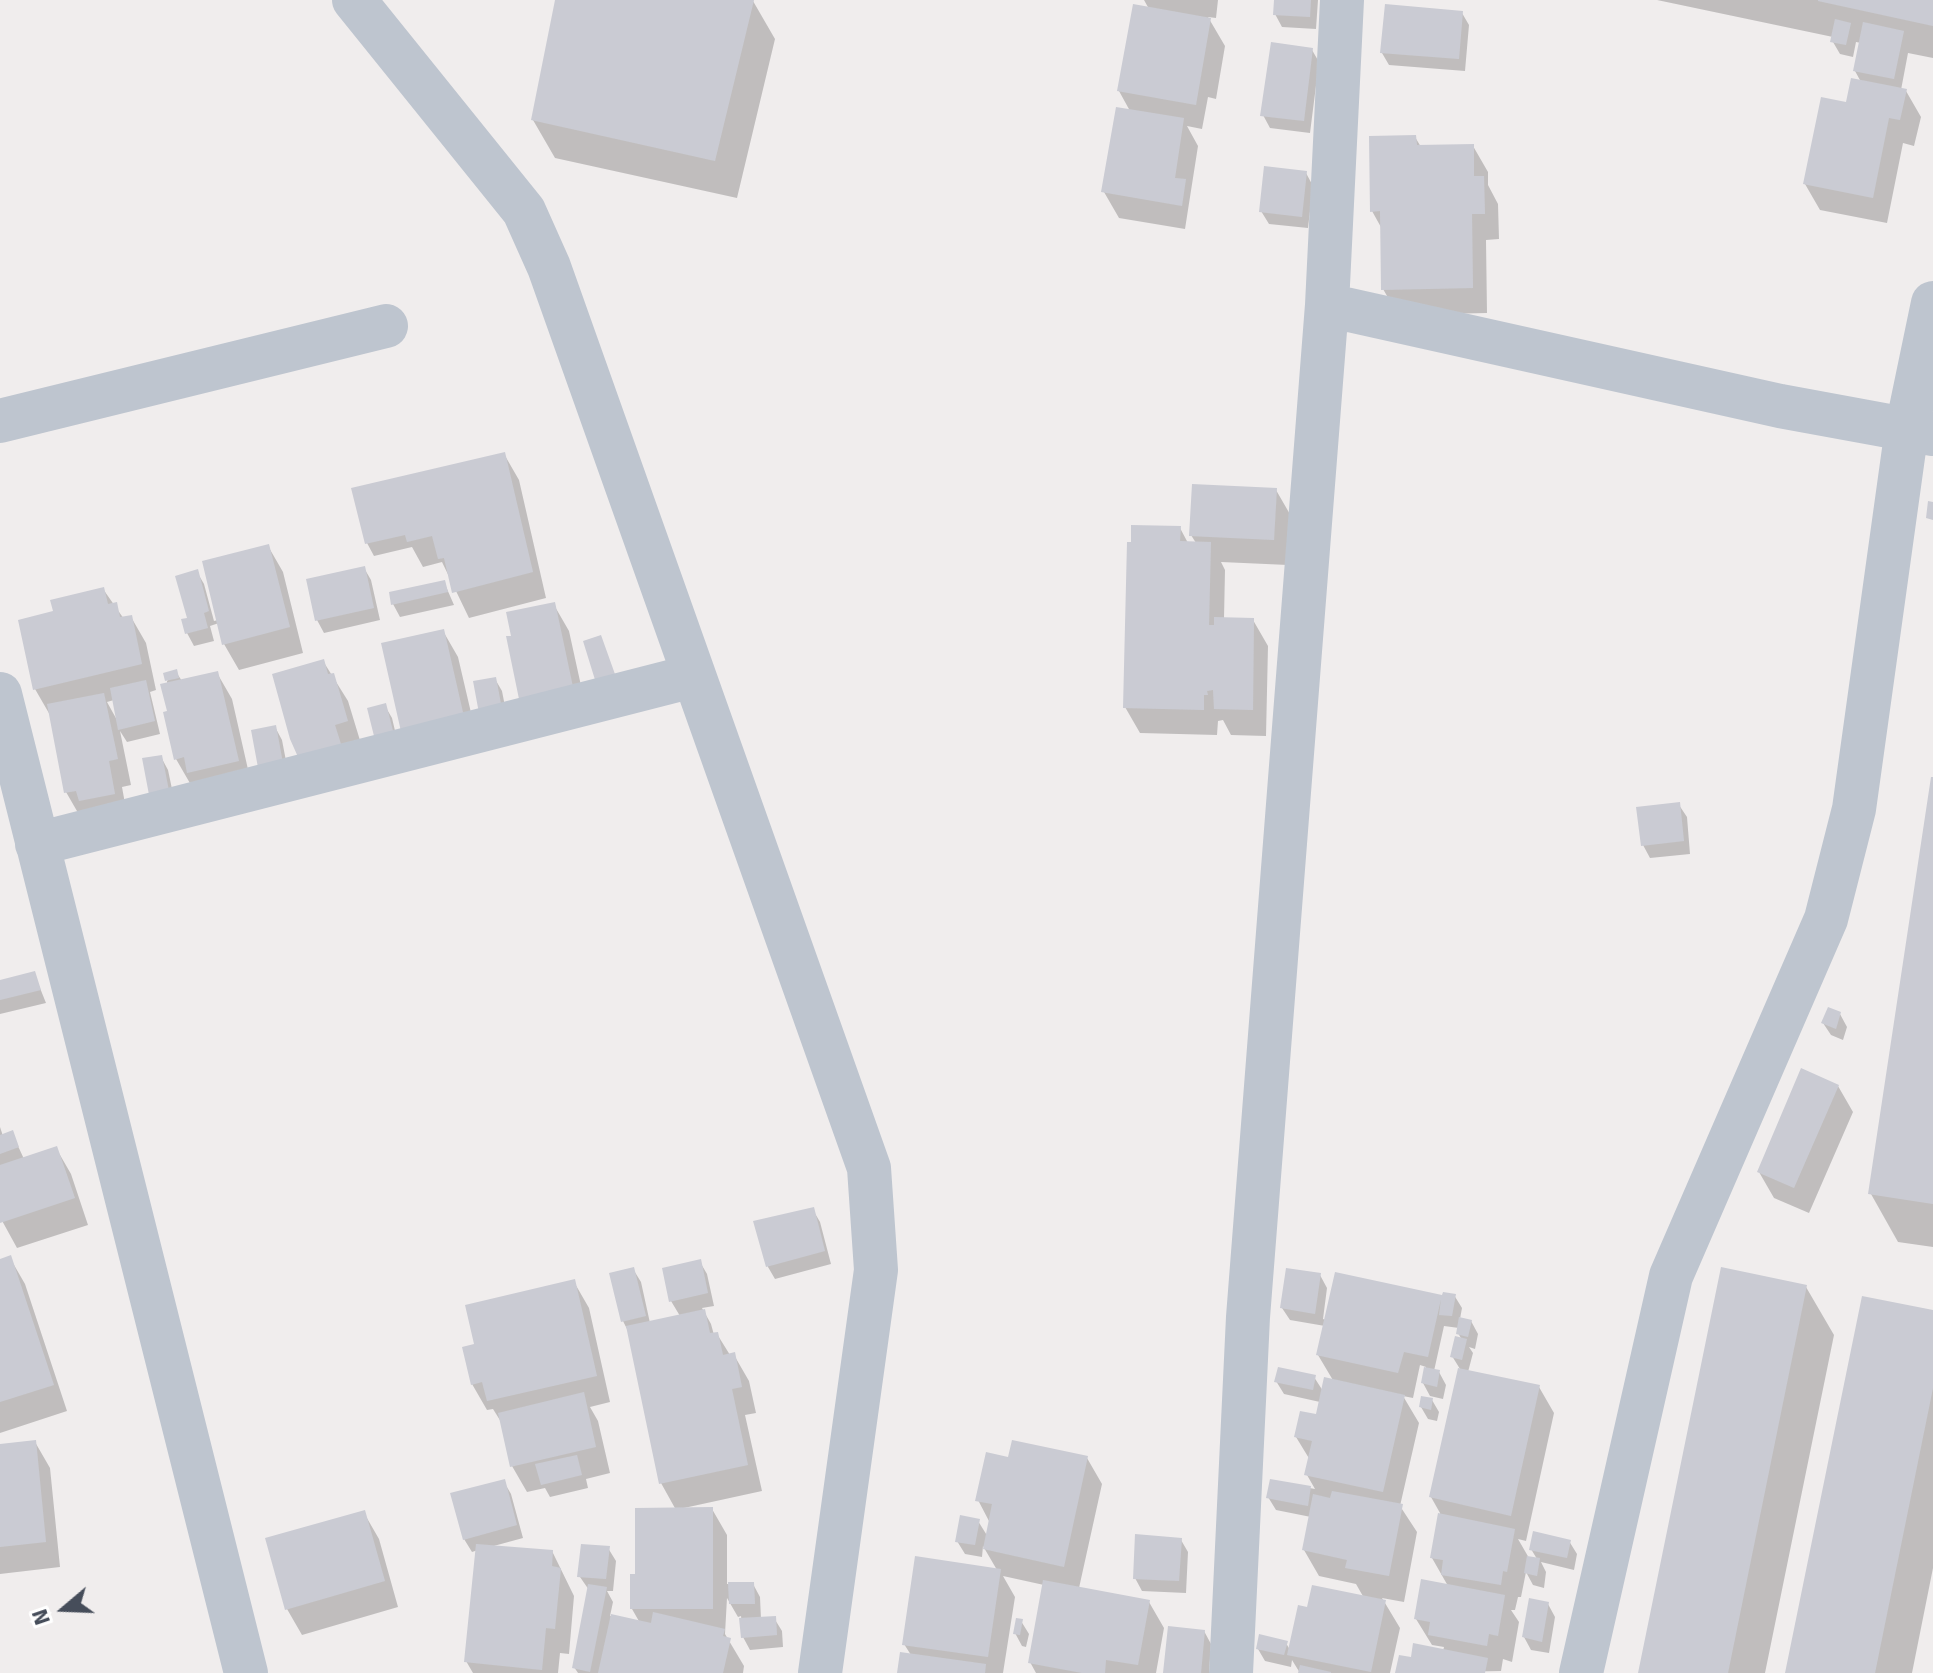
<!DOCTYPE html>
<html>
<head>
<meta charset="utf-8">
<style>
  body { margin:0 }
  #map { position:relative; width:1933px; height:1673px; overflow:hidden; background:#f0eded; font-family:Signika,sans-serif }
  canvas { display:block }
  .north { position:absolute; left:24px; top:1569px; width:80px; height:80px; -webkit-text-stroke:6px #fff; paint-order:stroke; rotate:251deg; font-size:22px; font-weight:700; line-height:32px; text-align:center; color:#464d5a }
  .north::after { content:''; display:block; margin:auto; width:28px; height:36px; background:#464d5a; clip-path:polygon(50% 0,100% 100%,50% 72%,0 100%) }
</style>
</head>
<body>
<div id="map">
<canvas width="1933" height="1673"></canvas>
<div class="north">N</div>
</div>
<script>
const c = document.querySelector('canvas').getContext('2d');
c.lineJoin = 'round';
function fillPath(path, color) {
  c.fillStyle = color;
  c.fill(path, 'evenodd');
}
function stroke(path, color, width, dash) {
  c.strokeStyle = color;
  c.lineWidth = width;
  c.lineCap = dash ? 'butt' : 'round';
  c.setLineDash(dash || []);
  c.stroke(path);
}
fillPath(new Path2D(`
  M557,0L753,1L775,39L737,198L555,158L533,120Z
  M1144,0H1218L1216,18L1208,17L1225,46L1216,99L1208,97L1202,129L1187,126L1198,146L1185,229L1119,218L1104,192L1130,111L1119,91L1149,9Z
  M1276,0H1318L1316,29L1282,27L1275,14Z
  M1657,0H1933V58L1908,53L1901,90L1906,91L1921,117L1914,146L1903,143L1887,223L1820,210L1805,184L1861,82L1855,71L1861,43L1856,42L1853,57L1840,54L1833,42V37Z
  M1462,13L1469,25L1465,71L1389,65L1382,53Z
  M1312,50L1319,62L1310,133L1270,128L1263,115Z
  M1415,137L1421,147L1473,146L1488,172V185L1498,204L1499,239L1486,240L1487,313L1398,315L1383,289L1382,229L1372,211Z
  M1306,173L1313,186L1308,228L1269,224L1261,211Z
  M504,454L519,480L546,598L469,618L442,562L423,567L412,547L374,556L367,543Z
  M1276,490L1291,516L1288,565L1221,562L1225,570L1224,619L1253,620L1268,646L1266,736L1231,735L1223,720L1218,721L1217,735L1140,733L1125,707L1180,528L1188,543H1196L1191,535Z
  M268,546L283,572L303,653L239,670L224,644L219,623L210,626L214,641L194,646L187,633L197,572L204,584L214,621L218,620Z
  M364,568L371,580L380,620L324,633L317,620Z
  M444,582L454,605L400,617L393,604Z
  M103,589L124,619L131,617L146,643L156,690L150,692L160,734L127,742L120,731L131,785L122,787L128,820L81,818L66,792L50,715L35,689L56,613ZM114,700L117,720L107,702Z
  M554,605L569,631L587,713L513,637Z
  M443,631L458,657L479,747L419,761Z
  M323,661L348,701L362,747L300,756Z
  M176,672L182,681L217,673L232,699L252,787L191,785L176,759L169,713L167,681Z
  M495,679L502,691L510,732L490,736Z
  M385,706L392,718L401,756L379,747Z
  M275,727L282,740L290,782L268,785Z
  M161,757L168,770L176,808L159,812Z
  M1933,778V1247L1898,1242L1871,1194Z
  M1679,805L1687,817L1690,854L1650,858L1643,845Z
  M34,973L46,1003L0,1014V982Z
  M1840,1014L1847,1027L1843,1040L1831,1035L1823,1023Z
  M1838,1086L1853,1112L1809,1213L1774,1198L1759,1172Z
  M0,1127L3,1136L12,1133L24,1159L56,1148L71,1174L88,1225L17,1248L0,1217Z
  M813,1210L820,1222L831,1264L775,1279L768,1267L756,1222Z
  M10,1258L25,1284L67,1411L0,1433V1261Z
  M700,1262L707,1274L714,1306L702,1308L711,1324L714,1335L717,1334L730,1355H734L749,1381L756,1413L745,1415L762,1491L684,1508L712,1509L727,1535V1584H753L760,1597L761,1619L774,1618L782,1631L783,1647L750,1650L743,1637L741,1616L738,1617L727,1598L725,1634L744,1666L743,1673H578L574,1667L589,1590L580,1577L608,1548L616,1561L613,1591H607L613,1602L610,1616L640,1623L632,1609L637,1576L676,1510L661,1483L628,1331L623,1321L633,1269L641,1282L650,1323L680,1316L671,1301Z
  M1320,1275L1327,1288L1323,1319L1326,1320L1454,1295L1462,1308L1460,1319L1471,1321L1478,1334L1475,1349L1469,1347L1473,1353L1468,1372L1539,1387L1554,1413L1526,1541L1518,1539L1529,1558L1537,1559L1531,1549L1569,1541L1577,1554L1574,1570L1541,1562L1546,1572L1544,1588L1533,1585L1526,1572L1521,1597H1518L1515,1610H1511L1519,1622L1512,1662L1503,1659L1501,1671L1397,1673L1412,1659L1443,1651L1444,1647L1432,1645L1416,1619L1448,1586L1432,1558L1440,1513L1431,1497L1460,1369L1452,1356L1462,1340L1458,1333L1459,1328L1444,1326L1434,1371L1439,1372L1446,1385L1443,1399L1430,1396L1423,1383L1426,1367L1420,1365L1413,1398L1403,1396L1419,1423L1400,1506L1417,1532L1404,1602L1382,1598L1400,1628L1390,1673H1300L1292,1660L1291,1667L1265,1661L1258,1649L1286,1643L1290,1650L1309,1610L1364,1598L1356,1584L1319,1576L1304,1550L1311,1517L1276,1510L1268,1497L1272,1481L1315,1489L1307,1475L1310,1460L1296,1437L1317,1417L1320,1402L1284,1394L1276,1381L1314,1377L1323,1391L1334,1382L1318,1355L1325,1326L1290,1320L1282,1308Z
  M574,1282L589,1308L610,1402L590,1407L598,1421L610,1473L586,1479L588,1488L550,1497L545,1488L527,1492L512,1466L503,1425L493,1409L487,1410L472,1384L477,1345Z
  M1806,1287L1834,1335L1765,1673H1640Z
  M1933,1312V1568L1912,1673H1787Z
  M1432,1400L1439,1412L1437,1421L1428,1419L1421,1407Z
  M35,1442L50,1468L60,1567L0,1574V1446Z
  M1087,1458L1102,1484L1079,1588L1149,1602L1164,1628L1156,1673H1036L1030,1662L1044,1585L1003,1576L1015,1597L1003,1673H899L911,1655L904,1644L997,1570L983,1546L982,1557L965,1554L957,1541L978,1521L988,1537L990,1523L978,1500L1010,1459Z
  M504,1482L511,1494L523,1538L490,1547L552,1551L574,1596L569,1654L560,1653L558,1673H473L466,1661L478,1550L472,1552L464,1539Z
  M364,1513L379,1539L398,1607L302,1635L287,1609Z
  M1181,1540L1188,1552L1186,1593L1142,1591L1135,1578Z
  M1548,1604L1555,1617L1549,1653L1531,1650L1524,1637Z
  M1021,1621L1029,1634L1026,1647L1022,1646L1015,1633Z
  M1204,1631L1211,1644L1209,1673H1165Z`), '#0003');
fillPath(new Path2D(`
  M555,0H754L715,161L531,120Z
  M1274,0H1311L1310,17L1273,15Z
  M1818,0H1933V26L1818,1Z
  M1133,4L1211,18L1196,105L1117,91Z
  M1385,4L1463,11L1459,59L1380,53Z
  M1835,19L1851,23L1846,45L1830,42Z
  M1863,22L1904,31L1894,79L1853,71Z
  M1271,42L1313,48L1304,121L1260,116Z
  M1851,78L1907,89L1900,120L1889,118L1873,198L1803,184L1821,97L1846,102Z
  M1116,107L1184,118L1175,178L1186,179L1182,206L1101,192Z
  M1416,135L1417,145L1474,144V176H1484L1485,214H1472L1473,288L1381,290L1380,211L1370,212L1369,136Z
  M1264,166L1307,171L1302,217L1259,212Z
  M505,452L533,572L452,593L444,558L438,559L432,536L407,542L405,535L365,544L351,488Z
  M1192,484L1277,488L1274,540L1189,536Z
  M1928,501L1933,502V520L1926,518Z
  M1131,525L1181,526L1180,541L1211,542L1209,625H1214V617L1254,618L1253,710L1214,709L1213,690L1207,691L1208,695H1204V710L1123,708L1127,542H1131Z
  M269,544L290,627L222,645L202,561Z
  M365,566L374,608L315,621L306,579Z
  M198,569L209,611L204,613L208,628L185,634L181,619L187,618L175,576Z
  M445,580L448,592L391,605L389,592Z
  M104,587L108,604L117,602L120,617L132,615L142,664L33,690L18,620L53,611L50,600Z
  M555,602L573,687L519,699L506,636H511L506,612Z
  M444,629L465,721L402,736L381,643Z
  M601,635L616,677L596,683L583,641Z
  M324,659L328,674L334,673L348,721L335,725L341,744L298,757L290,739L272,674Z
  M177,669L179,678L165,681L163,673Z
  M218,671L239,761L187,773L184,757L174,760L163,712L167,711L160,684Z
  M496,677L504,720L481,724L473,681Z
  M146,680L155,721L118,730L110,688Z
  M104,693L118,759L109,761L115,794L79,801L76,791L64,793L47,704Z
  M386,703L396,743L377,748L367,708Z
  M276,725L284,769L259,773L251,730Z
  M162,755L170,796L150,800L142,758Z
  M1931,777H1933V1204L1868,1194Z
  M1680,802L1684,841L1641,846L1636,807Z
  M35,971L41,990L0,1000V980Z
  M1828,1007L1841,1012L1836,1029L1821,1023Z
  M1801,1068L1839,1085L1794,1188L1757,1172Z
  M13,1130L19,1147L0,1154V1135Z
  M57,1146L75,1198L0,1223V1165Z
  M814,1207L825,1251L766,1267L753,1221Z
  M11,1255L54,1385L0,1402V1259Z
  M701,1259L708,1293L669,1302L662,1268Z
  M634,1267L646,1316L621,1322L609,1273Z
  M1721,1267L1807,1285L1728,1673H1638Z
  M1286,1268L1321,1273L1315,1314L1280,1308Z
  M1335,1272L1442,1295L1443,1292L1456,1294L1452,1316L1439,1315L1441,1299L1428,1357L1404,1352L1398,1373L1316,1355Z
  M575,1279L597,1376L487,1401L482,1382L471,1385L462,1347L474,1344L465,1305Z
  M1862,1296L1933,1310V1388L1875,1673H1785Z
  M705,1309L710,1333L718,1332L723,1355L735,1352L742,1387L732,1389L748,1465L659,1484L626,1326Z
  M1459,1317L1472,1320L1468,1337L1456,1334Z
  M1455,1336L1467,1339L1462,1360L1450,1357Z
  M1278,1367L1316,1375L1313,1390L1274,1382Z
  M1424,1367L1440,1370L1437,1387L1421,1383Z
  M1458,1368L1540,1385L1511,1516L1429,1497Z
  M1324,1377L1405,1395L1383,1492L1304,1475L1312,1441L1294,1437L1300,1411L1316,1414Z
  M584,1392L596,1447L510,1467L498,1413Z
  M1421,1396L1433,1398L1431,1410L1419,1407Z
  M36,1440L46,1542L0,1547V1444Z
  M1012,1440L1088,1456L1064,1567L983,1549L992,1504L975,1501L986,1452L1008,1457Z
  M577,1455L582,1475L541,1485L535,1464Z
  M505,1479L517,1525L463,1540L450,1493Z
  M1270,1479L1311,1486L1308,1506L1266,1498Z
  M1332,1491L1403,1504L1389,1576L1345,1568L1347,1560L1302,1550L1313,1494L1330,1498Z
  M713,1507V1609H630V1574H635V1508Z
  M365,1510L385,1581L285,1610L265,1538Z
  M1438,1513L1515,1529L1507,1572L1503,1571L1501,1585L1441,1575L1443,1560L1430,1558Z
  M960,1515L980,1519L975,1545L955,1542Z
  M1533,1531L1571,1540L1567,1558L1529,1550Z
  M1135,1534L1182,1538L1179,1581L1133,1579Z
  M476,1544L553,1550L552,1566L561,1568L555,1629L546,1628L542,1670L464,1662Z
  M581,1544L610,1546L606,1579L577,1577Z
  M915,1556L1001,1569L988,1657L902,1645Z
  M1527,1556L1540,1558L1537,1576L1524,1573Z
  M1421,1579L1505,1595L1498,1636L1489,1634L1487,1646L1428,1635L1430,1622L1414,1619Z
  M1043,1580L1150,1600L1138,1665L1106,1660L1105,1673H1082L1028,1663Z
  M728,1582H754L755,1604H729Z
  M588,1584L607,1587L590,1672L572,1668Z
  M1312,1585L1386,1600L1371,1672L1287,1655L1298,1605L1307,1607Z
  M1529,1598L1549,1602L1542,1642L1522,1637Z
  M653,1612L725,1629L723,1636L731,1638L723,1673H598L611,1614L651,1623Z
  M776,1616L777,1635L741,1638L739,1618Z
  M1016,1618L1023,1619L1020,1635L1013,1634Z
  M1168,1626L1205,1630L1201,1673H1163Z
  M1259,1634L1288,1641L1284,1655L1256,1649Z
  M1413,1643L1488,1658L1485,1673H1395L1399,1655L1411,1657Z
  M900,1652L986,1664L985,1673H897Z
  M1300,1665L1331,1672V1673H1298Z`), '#cacbd3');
stroke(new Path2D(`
  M354,0L524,211L549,267L869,1168L876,1270L820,1673
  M1327,305L1780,406L1933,434
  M0,421L386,326
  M0,694L246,1673
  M37,844L693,676
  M1231,1673L1248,1317L1327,305L1342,0
  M1581,1673L1671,1276L1826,919L1854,809L1907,428L1933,303`), '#bec5cf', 44);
</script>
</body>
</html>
